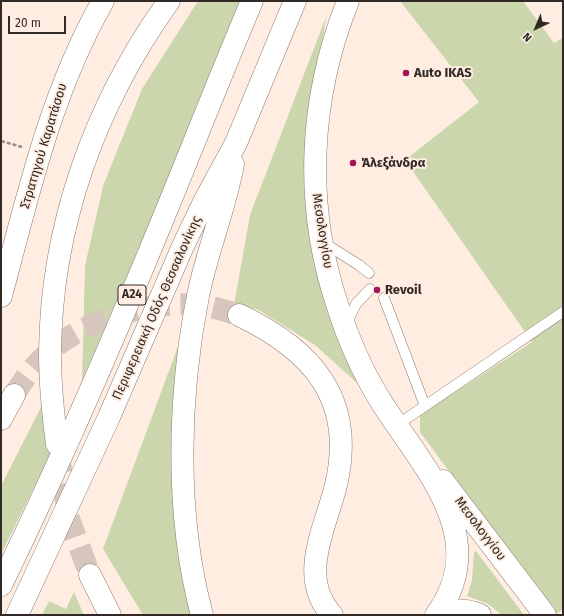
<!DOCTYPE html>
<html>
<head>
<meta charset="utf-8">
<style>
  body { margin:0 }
  #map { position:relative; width:564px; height:616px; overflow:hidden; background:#ffede2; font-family:"Fira Sans",sans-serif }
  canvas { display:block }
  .frame { position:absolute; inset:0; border:2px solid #302925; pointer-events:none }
  .north { position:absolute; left:516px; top:8px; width:40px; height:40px; -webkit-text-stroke:3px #ffede2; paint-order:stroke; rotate:224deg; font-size:11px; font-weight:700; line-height:16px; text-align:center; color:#302925 }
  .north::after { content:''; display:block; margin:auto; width:14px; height:18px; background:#302925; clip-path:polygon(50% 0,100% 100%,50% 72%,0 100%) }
  .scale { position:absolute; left:8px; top:16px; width:58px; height:18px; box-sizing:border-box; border:2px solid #302925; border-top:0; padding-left:5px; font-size:12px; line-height:14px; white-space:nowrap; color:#302925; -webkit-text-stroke:3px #ffede2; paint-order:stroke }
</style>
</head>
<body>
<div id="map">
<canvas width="564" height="616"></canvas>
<div class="frame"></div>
<div class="north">N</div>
<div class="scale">20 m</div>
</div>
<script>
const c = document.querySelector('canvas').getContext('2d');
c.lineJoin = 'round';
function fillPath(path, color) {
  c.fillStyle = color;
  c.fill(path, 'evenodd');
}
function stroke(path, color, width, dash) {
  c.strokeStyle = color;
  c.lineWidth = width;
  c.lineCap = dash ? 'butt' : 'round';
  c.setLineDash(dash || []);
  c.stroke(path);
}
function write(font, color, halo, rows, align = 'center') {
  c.font = font + ' "Fira Sans",sans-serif';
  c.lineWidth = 4;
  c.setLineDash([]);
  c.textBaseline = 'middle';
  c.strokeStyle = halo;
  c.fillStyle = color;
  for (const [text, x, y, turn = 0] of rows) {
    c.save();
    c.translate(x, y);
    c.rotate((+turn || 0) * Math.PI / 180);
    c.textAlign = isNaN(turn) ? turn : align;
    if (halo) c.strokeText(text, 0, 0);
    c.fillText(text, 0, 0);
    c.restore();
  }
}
fillPath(new Path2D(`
  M198,1H245L82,381L85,266L103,186L142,89Z
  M400,1H523L554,43L563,38V609L555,615L420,432V415L532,342L405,160L479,102Z
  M326,17L312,117L311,222L368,393L315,345L257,309L234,305L250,215Z
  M194,303L181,460L203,615H143L103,549Z
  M42,405L50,455L1,554V486Z
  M476,551L524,615H502L488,604L467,596L472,580L474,552Z
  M74,592L84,615H42L49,601L66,609Z`), '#cbd6ad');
stroke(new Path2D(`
  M14,395C23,380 34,365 48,353C84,320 150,300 198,305C212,306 226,311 239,315
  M58,451L69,519L90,575`), '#d6c6bc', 22, [22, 11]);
const lane = new Path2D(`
  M324,243L359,265L369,273
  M384,298L425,406
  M346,325L356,304L370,289
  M397,425L563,312`);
const secondary = new Path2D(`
  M348,1C309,99 304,204 337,304C348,339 363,373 382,403C423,468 493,538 436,615
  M1,296C28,195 51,92 103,1
  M443,481L545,615
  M438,615C452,608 465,609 480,615`);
const highway = new Path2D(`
  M239,315C313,350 356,400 336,485C326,527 297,577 332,615
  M1,419L14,395
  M57,444C53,414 50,384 50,353C51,226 95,104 169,1
  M90,575L110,615
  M1,585C50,484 95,382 138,279C177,187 213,93 252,1
  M17,615L109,417L183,246L205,200L236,143L295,1
  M202,615C175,515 178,397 198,296C207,251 225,209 233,164`);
stroke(lane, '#8a7a71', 11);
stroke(secondary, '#8a7a71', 23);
stroke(highway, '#8a7a71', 23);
stroke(new Path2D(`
  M1,141L22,147`), '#998c84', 2.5, [4, 2]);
stroke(lane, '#fff', 10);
stroke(secondary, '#fff', 22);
stroke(highway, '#fff', 22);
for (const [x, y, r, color] of [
  [406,73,4,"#a31459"],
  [353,163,4,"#a31459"],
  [377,290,4,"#a31459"]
]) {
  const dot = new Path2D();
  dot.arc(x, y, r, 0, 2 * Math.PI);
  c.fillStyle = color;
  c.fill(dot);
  stroke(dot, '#ffede2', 1.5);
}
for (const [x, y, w] of [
  [132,295,28]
]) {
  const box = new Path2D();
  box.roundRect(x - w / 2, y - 10, w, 20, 3);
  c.fillStyle = '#ffede2';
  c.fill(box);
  stroke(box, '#302925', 1);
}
write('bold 12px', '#302925', null, [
  ["Α24",132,295]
]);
write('bold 13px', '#302925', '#ffede2', [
  ["Auto IKAS",414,73],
  ["Άλεξάνδρα",361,163],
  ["Revoil",385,290]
], 'left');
write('13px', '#302925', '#ffede2', [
  ["Στρατηγού Καρατάσου",44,146,-73],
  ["Μεσολογγίου",322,231,81],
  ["Περιφερειακή Οδός Θεσσαλονίκης",157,308,-66],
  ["Μεσολογγίου",480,529,53]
]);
</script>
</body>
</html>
